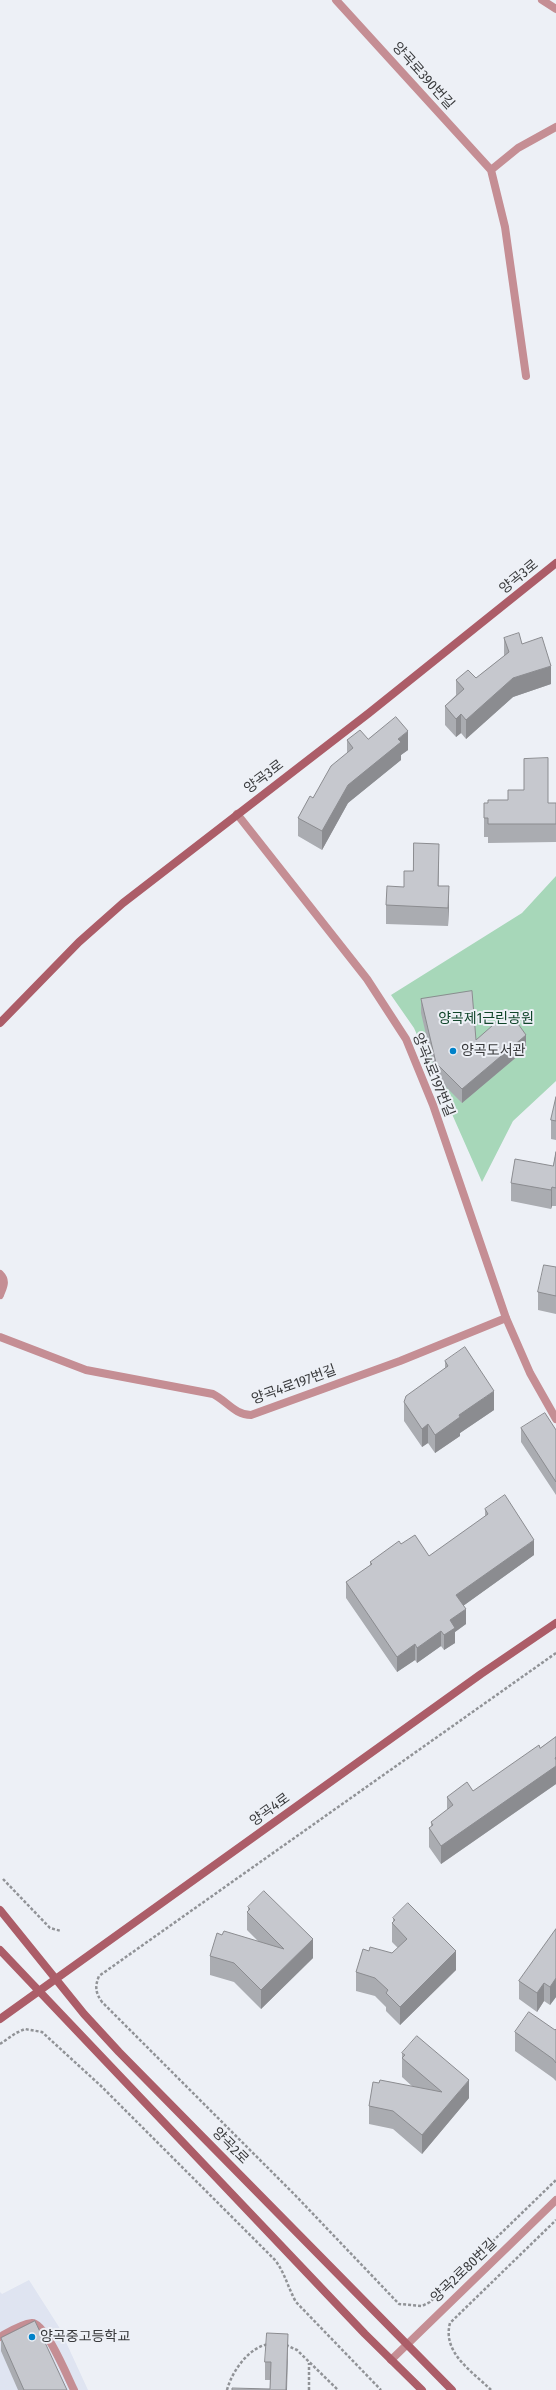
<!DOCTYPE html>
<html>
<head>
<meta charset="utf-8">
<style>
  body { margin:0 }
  canvas { display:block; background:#edf0f6 }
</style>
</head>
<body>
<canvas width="556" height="2390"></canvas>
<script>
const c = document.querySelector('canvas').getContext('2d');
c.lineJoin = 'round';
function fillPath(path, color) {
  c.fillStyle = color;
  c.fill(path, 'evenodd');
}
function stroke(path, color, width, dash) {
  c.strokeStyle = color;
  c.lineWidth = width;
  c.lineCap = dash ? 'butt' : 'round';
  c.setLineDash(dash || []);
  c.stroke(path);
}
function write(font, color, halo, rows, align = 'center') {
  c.font = font + ' "Fira Sans Condensed","Noto Sans KR",sans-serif';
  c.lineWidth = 4;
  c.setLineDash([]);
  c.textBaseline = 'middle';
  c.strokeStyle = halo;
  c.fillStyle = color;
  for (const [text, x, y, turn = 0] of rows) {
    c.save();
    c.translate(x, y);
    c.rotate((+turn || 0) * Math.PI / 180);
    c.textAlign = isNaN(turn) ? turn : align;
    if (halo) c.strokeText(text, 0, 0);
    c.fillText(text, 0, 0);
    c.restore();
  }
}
fillPath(new Path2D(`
  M29,2280L59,2327L88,2390H0V2292L2,2294Z`), '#dfe4f1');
fillPath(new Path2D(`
  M556,876V1081L513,1121L482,1182L414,1028L391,995L522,913Z`), '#a7d7b9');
stroke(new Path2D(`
  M556,1653L99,1976C95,1986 95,1992 102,2002L295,2195L399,2304L422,2306L430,2302L556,2180
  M3,1879L50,1928L61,1931
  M0,2044L16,2033L25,2029L42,2032L101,2086L275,2260C285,2273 288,2288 296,2302L381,2390
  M286,2345L297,2350L338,2390
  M227,2390C232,2371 249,2347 269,2344
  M309,2390V2363
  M491,2390C472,2371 442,2353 450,2323L556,2220`), '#919397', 2.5, [3, 2]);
stroke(new Path2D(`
  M336,0L491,170L505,227L526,376
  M542,0L556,9
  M491,170L518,148L556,127
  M0,1274C7,1281 3,1287 0,1295
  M0,1337L86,1370L213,1394C227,1401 235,1415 251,1415L400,1361L506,1318
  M0,2337C9,2332 21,2324 32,2323C45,2322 68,2378 74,2390`), '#c58e94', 8);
stroke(new Path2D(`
  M237,814L367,979L406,1039L433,1105L506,1318L530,1373L556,1419
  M391,2360L556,2200`), '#c58e94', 8);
stroke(new Path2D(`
  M0,1023L79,942L123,903L369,713L556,563
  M0,1910L84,2014L119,2052L452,2390
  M0,1950L365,2334L422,2390
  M0,2019L481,1674L556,1623`), '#ac5d68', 8);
fillPath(new Path2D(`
  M504,638L522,644L551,684L513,697L466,739L461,733L456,737L445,725V706L456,695V680L476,678L504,656Z
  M368,739L408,750L401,755V760L348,803L322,850L298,836V818L347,753V740Z
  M484,803H556V842L488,843V837H484Z
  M439,862L438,886L449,905L448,926L386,924V905L404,887L413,871Z
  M421,999L476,1040L526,1049L462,1103L436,1077L421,1013Z
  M556,1097V1140L551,1139V1120Z
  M556,1152V1206H552L551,1209L511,1201V1183L553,1166Z
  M556,1267V1314L538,1310V1292Z
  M445,1361L494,1410L460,1433V1436L435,1453L428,1443L422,1447L404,1421V1402L445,1369Z
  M521,1428L556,1430V1495L521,1442Z
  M485,1509L534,1555L463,1606L466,1624L455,1632V1643L444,1650L441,1646L417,1663L415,1660L397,1672L346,1598V1582L370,1566V1562L401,1544L429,1556L485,1517Z
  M556,1737V1784L441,1864L429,1847V1828L431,1827V1822L447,1810V1797L473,1791L540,1748Z
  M248,1907L313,1958L261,2009L234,1982L210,1975V1956L222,1935L259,1942L247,1930V1912L248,1911Z
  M393,1918L456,1970L400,2025L386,2011V2007L375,1996L356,1991V1972L369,1951L392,1953L398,1948L392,1942V1923L393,1922Z
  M556,1929V1997L550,2005L544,2001L537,2012L519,1999V1981Z
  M556,2029V2081L553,2078L515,2051V2032L555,2030Z
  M402,2053L469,2098L422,2154L393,2129L369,2124V2106L379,2083L413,2087L402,2077Z
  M1,2338L67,2390H18L1,2351Z
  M288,2353L270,2389V2380H265V2362Z`), '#aaacb1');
fillPath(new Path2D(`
  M551,666V684L513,697L466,739V720L513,678Z
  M461,714V733L456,737V719Z
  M408,731V750L401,755V760L348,803L322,850V831L348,785L398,739Z
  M439,844V862L438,904V886Z
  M449,886V905L448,926V908Z
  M526,1035V1049L462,1103V1089Z
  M552,1187V1206L551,1209V1190Z
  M494,1391V1410L460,1433V1436L435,1453V1435L459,1415Z
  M428,1424V1443L422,1447V1429Z
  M534,1540V1555L456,1611V1595Z
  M466,1609V1624L455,1632V1643L444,1650V1635L450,1620Z
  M441,1631V1646L417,1663V1648Z
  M415,1644V1660L397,1672V1657Z
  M556,1757V1784L441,1864V1846Z
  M313,1939V1958L261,2009V1990Z
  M456,1951V1970L400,2025V2007Z
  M556,1978V1997L550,2005V1987Z
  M544,1983V2001L537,2012V1993Z
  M469,2080V2098L422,2154V2135Z
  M288,2334V2353L287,2390H286Z`), '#8b8c90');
const building = new Path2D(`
  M519,633L522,644L542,637L551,666L513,678L466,720L461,714L456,719L445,706L464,689L456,680L468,670L476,678L509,652L504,638Z
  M396,717L408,731L398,739L401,742L348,785L322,831L298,818L310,796L313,798L331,766L353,748L347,740L360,730L368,739Z
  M548,758V803H556V824H488V818H484V803H488V800H508V790H524V759Z
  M414,843L439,844L438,886H449L448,908L386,905L387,886L404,887V871H413Z
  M472,991L476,1040L509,1011L526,1035L462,1089L436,1063L421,999Z
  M556,1097V1121L551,1120Z
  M556,1152V1188L552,1187L551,1190L511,1183L515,1159L553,1166Z
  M544,1265L556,1267V1296L538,1292Z
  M465,1347L494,1391L459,1415L460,1417L435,1435L428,1424L422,1429L404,1402L406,1396L448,1366L445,1361Z
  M545,1413L556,1430V1482L521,1428Z
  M505,1495L534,1540L456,1595L466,1609L450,1620L455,1628L444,1635L441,1631L417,1648L415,1644L397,1657L346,1582L372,1564L370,1562L399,1541L401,1544L415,1535L429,1556L488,1514L485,1509Z
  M556,1737V1757L555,1758L556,1760V1766L441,1846L429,1828L433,1825L431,1822L453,1805L447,1797L467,1782L473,1791L539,1745L540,1748Z
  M264,1891L313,1939L261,1990L234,1963L210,1956L217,1933L222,1935L224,1931L284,1949L247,1912L250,1909L248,1907Z
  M408,1903L456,1951L400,2007L386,1993L388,1990L375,1978L356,1972L363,1949L369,1951L370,1947L392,1953L407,1939L392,1923L395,1920L393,1918Z
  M556,1929V1978L550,1987L544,1983L537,1993L519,1981Z
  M529,2012L555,2030L556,2029V2063L553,2059L515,2032Z
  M417,2036L469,2080L422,2135L393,2111L369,2106L373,2082L379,2083L380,2080L442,2092L402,2058L405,2055L402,2053Z
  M35,2321L67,2390H24L1,2338Z
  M267,2333L288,2334L286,2390H232V2388L270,2389L271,2362H265Z`);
fillPath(building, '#c6c8ce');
stroke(building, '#8b8c90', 1);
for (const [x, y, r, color] of [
  [453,1051,4,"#0082c9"],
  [32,2337,4,"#0082c9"]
]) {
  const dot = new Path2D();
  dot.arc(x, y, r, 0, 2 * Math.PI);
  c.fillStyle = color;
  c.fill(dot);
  stroke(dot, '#edf0f6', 1.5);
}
write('14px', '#38393b', '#edf0f6', [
  ["양곡로390번길",423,76,48],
  ["양곡3로",519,577,-39],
  ["양곡3로",264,777,-37],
  ["양곡4로197번길",433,1075,68],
  ["양곡4로197번길",294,1385,-20],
  ["양곡4로",270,1810,-36],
  ["양곡2로",230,2146,45],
  ["양곡2로80번길",464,2271,-44]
]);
write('14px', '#10452a', '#edf0f6', [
  ["양곡제1근린공원",486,1019]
]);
write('14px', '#38393b', '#edf0f6', [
  ["양곡도서관",461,1051],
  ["양곡중고등학교",40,2337]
], 'left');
</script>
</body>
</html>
